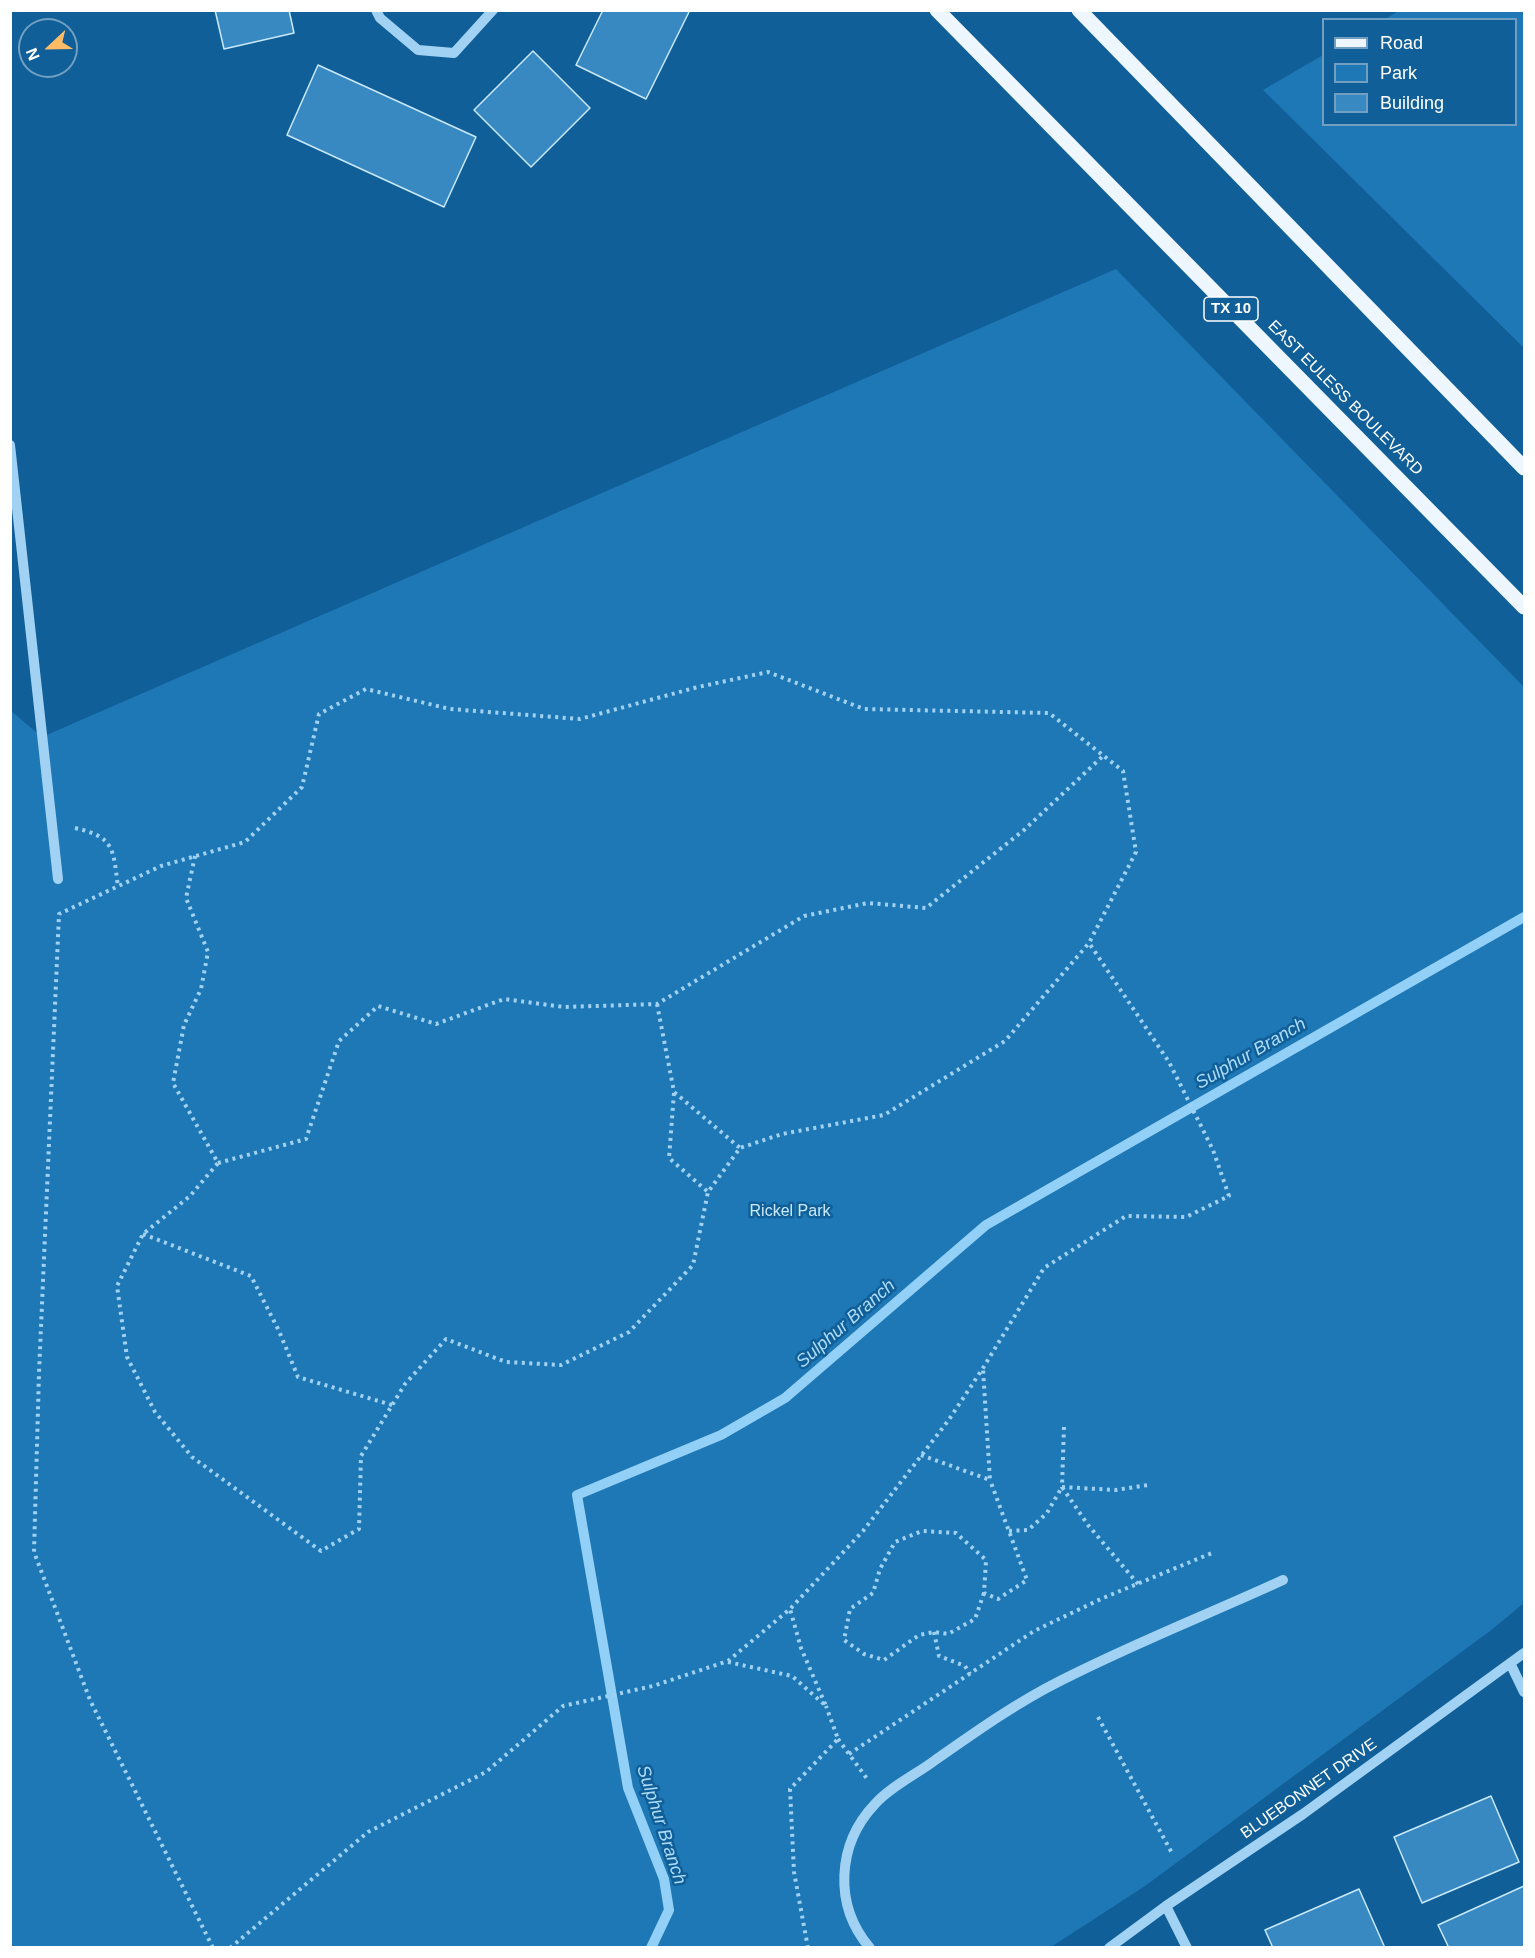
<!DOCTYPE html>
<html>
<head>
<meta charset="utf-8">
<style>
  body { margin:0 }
  #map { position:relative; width:1535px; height:1958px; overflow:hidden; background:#105f98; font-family:Helvetica,sans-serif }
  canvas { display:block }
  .frame { position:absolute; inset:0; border:12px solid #fff; pointer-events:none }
  .legend { position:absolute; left:1322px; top:18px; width:195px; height:108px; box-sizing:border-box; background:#105f98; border:2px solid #709fc1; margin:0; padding:8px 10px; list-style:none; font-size:18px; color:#fff }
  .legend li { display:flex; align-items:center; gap:12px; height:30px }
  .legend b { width:30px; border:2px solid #709fc1 }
  .north { position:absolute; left:18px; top:18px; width:60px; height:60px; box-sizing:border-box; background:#105f98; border:2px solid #709fc1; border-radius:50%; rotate:248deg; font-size:16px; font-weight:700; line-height:24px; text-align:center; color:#fff }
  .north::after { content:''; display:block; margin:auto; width:21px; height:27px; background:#ffbc64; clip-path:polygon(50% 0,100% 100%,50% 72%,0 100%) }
</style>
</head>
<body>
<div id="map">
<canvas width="1535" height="1958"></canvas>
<div class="frame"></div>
<ul class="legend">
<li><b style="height:8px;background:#eef7ff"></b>Road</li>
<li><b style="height:16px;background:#1e78b6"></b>Park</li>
<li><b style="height:16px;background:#3888c1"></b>Building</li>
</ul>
<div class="north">N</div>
</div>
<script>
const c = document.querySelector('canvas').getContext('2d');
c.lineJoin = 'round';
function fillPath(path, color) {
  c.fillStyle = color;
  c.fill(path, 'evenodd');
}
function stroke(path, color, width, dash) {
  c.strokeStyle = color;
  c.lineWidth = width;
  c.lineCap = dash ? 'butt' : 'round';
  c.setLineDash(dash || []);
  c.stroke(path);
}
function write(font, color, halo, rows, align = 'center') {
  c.font = font + ' Helvetica,sans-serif';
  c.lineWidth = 5;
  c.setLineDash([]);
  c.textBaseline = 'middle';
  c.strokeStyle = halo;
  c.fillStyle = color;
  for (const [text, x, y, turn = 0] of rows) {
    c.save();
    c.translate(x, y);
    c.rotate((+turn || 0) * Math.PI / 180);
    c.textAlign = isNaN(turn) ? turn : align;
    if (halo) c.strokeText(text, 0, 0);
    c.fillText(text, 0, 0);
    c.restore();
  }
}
fillPath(new Path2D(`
  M1401,10L1524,11V348L1263,90L1323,55L1324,124H1516V20L1385,19Z
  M1116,269L1524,687V1603L1490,1631L1145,1886L1051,1947H11L10,710L42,737Z`), '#1e78b6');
stroke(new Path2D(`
  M651,1948L669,1910L664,1879L628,1788L577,1495L721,1435L785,1398L986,1225L1524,917`), '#92d0f8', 10);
const building = new Path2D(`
  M215,10H289L294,33L224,49Z
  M603,10H690L646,99L576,65Z
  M533,51L590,108L531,167L474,110Z
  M318,65L476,137L444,207L287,135Z
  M1491,1796L1519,1862L1422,1903L1394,1837Z
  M1524,1886V1948H1449L1438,1925Z
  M1359,1889L1385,1948H1273L1265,1930Z`);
fillPath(building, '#3888c1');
stroke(building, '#c9e9fe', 1.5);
stroke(new Path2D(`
  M75,828C115,837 113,849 118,887
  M195,856L186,898L208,952L201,989L184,1025L173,1083L218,1163L190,1196L143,1234L117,1286L127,1357L155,1412L192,1457L321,1551L359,1529L361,1456L405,1384L446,1339L506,1362L561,1365L629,1332L693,1265L708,1192L740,1148L782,1134L884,1115L1005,1041L1089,943L1136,852L1123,771L1049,713L864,709L768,672L698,687L580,719L450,709L366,689L319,714L302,787L245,842L161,866L59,914L39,1373L34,1552L90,1700L213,1948
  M657,1004L674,1092L740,1148
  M674,1093L669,1158L708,1192
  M218,1163L306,1139L339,1041L378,1006L436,1024L504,999L564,1007L657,1004L804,916L868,903L926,908L1024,830L1103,756
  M143,1234L251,1276L279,1331L298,1377L392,1405
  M1064,1427L1062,1487L1116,1490L1148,1485
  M921,1455L990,1480L983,1369
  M1009,1531L1028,1530L1047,1513L1062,1487L1088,1525L1138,1584
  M984,1593L975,1619L948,1634L934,1632L919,1635L884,1660L864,1654L844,1640L850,1609L873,1593L880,1569L895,1542L922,1531L956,1533L986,1560L984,1593L998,1599L1027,1580L990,1480
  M934,1632L939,1656L965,1666L970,1674
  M728,1662L792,1676L826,1706L801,1648L790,1609
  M1098,1717L1173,1855
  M838,1739L868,1780
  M849,1754L1034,1631L1103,1598L1212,1553
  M230,1948L368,1832L486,1772L563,1706L653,1686L728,1661L790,1609L863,1531L948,1421L983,1368L1044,1268L1126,1216L1186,1217L1229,1196L1213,1150L1169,1062L1089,943
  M808,1948L794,1872L790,1789L838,1739L826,1706`), '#a1d2f4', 4, [3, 4.5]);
stroke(new Path2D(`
  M376,10L380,18L418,50L454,53L493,10
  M10,445L58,879
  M1511,1665L1524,1692
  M1166,1906L1187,1948
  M870,1948C833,1905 837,1844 875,1804C890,1787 915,1775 934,1761C974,1733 1016,1703 1060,1681C1132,1644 1209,1614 1283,1580
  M1109,1948L1166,1906L1303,1814L1524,1653`), '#a1d2f4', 10);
stroke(new Path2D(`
  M937,10L1524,607
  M1079,10L1524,468`), '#eef7ff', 15);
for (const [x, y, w] of [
  [1231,309,54]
]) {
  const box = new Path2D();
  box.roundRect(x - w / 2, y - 12, w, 24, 4.5);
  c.fillStyle = '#105f98';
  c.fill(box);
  stroke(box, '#fff', 1.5);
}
write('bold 15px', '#fff', null, [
  ["TX 10",1231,309]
]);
write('16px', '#fff', '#105f98', [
  ["EAST EULESS BOULEVARD",1345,398,45],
  ["BLUEBONNET DRIVE",1309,1789,-35]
]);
write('16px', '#c9e9fe', '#105f98', [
  ["Rickel Park",790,1212]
]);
write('italic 18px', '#addcfb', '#105f98', [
  ["Sulphur Branch",1251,1054,-30],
  ["Sulphur Branch",846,1324,-41],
  ["Sulphur Branch",661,1825,72]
]);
</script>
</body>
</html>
